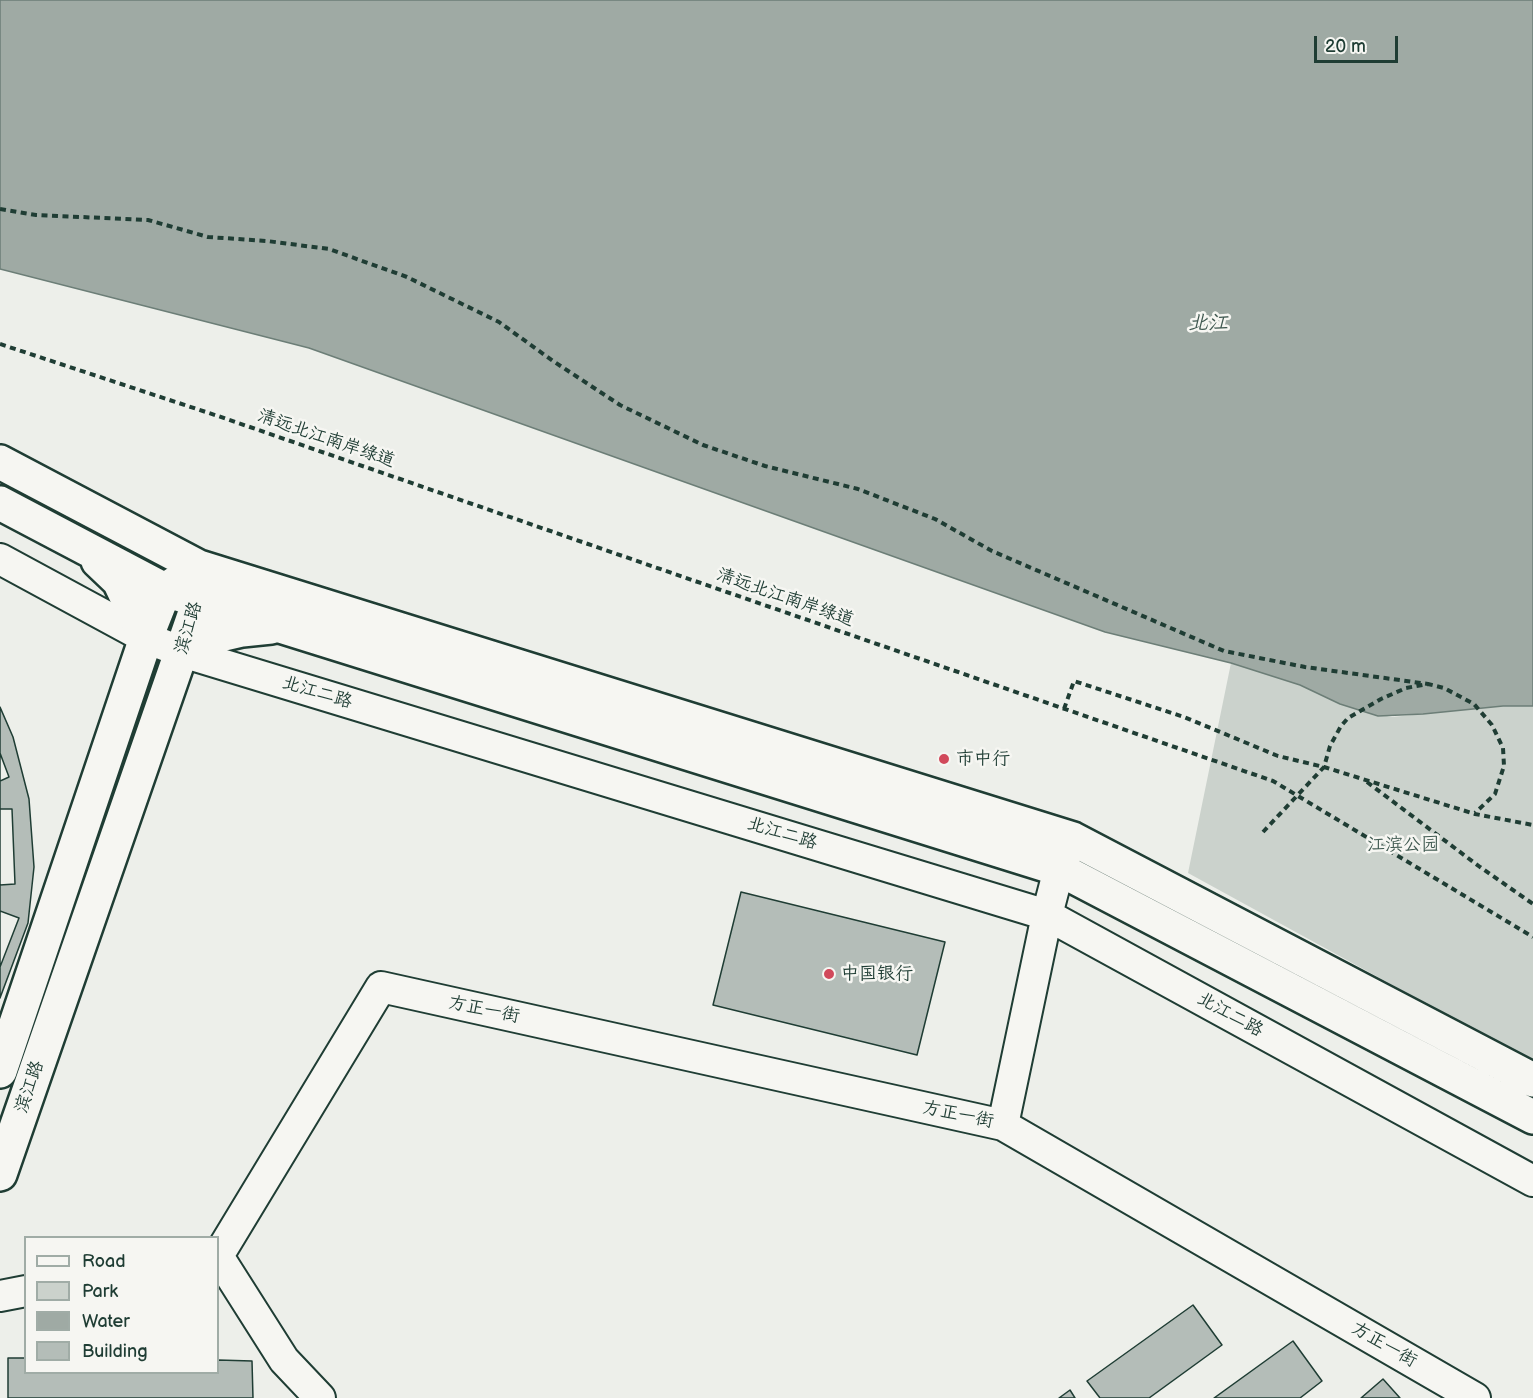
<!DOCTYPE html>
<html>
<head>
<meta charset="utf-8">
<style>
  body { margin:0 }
  #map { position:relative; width:1533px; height:1398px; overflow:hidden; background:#edefea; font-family:"Balsamiq Sans",sans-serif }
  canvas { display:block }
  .legend { position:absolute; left:24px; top:1236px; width:195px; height:138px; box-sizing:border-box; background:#f6f6f2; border:2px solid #a0aca6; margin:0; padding:8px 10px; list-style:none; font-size:18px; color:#1f3d34 }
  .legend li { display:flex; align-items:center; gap:12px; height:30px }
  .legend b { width:30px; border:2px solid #a0aca6 }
  .scale { position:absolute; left:1314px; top:36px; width:84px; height:27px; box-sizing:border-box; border:3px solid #1f3d34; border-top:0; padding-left:8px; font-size:18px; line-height:21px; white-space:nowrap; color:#1f3d34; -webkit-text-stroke:4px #f6f6f2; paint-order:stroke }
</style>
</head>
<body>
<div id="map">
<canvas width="1533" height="1398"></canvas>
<ul class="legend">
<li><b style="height:8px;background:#f6f6f2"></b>Road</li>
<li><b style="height:16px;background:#cbd2cc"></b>Park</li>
<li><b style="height:16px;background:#9faaa4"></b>Water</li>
<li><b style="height:16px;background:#b4bdb8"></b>Building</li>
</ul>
<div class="scale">20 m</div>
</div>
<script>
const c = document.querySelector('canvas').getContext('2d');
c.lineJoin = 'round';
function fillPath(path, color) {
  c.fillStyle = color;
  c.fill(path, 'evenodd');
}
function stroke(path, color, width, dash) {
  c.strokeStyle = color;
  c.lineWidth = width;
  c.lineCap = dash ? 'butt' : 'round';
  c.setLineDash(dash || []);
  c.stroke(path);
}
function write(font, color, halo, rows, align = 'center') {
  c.font = font + ' "Balsamiq Sans","LXGW WenKai TC",sans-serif';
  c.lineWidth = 5;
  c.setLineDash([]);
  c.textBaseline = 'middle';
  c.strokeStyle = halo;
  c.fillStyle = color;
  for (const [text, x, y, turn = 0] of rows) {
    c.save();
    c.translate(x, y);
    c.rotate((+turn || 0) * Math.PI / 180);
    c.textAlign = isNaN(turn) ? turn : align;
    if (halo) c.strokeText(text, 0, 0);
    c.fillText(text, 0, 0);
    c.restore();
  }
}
fillPath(new Path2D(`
  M1231,663L1300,685L1340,704L1365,712L1392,717L1503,706H1533V1062L1188,873Z`), '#cbd2cc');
const water = new Path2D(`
  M0,0H1533V706H1503L1423,714L1378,716L1340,704L1300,685L1231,663L1105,632L309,348L0,269Z`);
fillPath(water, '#9faaa4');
stroke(water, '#6c7e77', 1.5);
const building = new Path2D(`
  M0,707L13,737L29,799L34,867L28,923L0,998Z
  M0,753L9,777L0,781Z
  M0,809H12L15,884L0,885Z
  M741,892L945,942L917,1055L713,1005Z
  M0,911L19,918L0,967Z
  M1193,1305L1222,1345L1149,1398H1100L1087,1381Z
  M1293,1341L1322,1381L1300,1398H1214Z
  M8,1358H26V1372H218V1360L252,1361L253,1398H8Z
  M1383,1379L1400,1398H1361Z
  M1070,1390L1075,1398H1059Z`);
fillPath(building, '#b4bdb8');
stroke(building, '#1f3d34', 1.5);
const street = new Path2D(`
  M0,559L146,638L182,652L1047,915L1533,1181
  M1003,1125L1047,915L1059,869L1069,848
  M218,1256L381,987L1003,1125L1475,1398
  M218,1256L284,1360L320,1398
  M0,1296L26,1291`);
const secondary = new Path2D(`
  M0,462L199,567L1073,839L1533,1080
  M0,503L165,590L1059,869L1533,1117
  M98,561L119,581L146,638
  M182,652L216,636L242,630L271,627
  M0,1071L146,638L165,590L183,578
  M0,1174L199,601V578`);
stroke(street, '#1f3d34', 34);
stroke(secondary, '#1f3d34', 38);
stroke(new Path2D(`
  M0,209L36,215L148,220L208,237L267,241L329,249L407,277L499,322L553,361L620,405L703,445L765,466L858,489L935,519L992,551L1224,651L1305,667L1428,684
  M0,344L218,416L1273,781L1533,937
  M1064,709L1074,681L1184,717L1278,756L1324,767L1475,814L1533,825
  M1367,782L1480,867L1533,904
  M1263,832L1324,767L1330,746L1341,726L1348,718L1381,699L1406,688L1428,684L1444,688L1474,704L1492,725L1503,748L1504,766L1495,794L1475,813`), '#1f3d34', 4, [6, 4.5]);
stroke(street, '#f6f6f2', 30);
stroke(secondary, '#f6f6f2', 33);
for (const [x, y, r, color] of [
  [944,759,6,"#d1495b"],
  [829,974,6,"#d1495b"]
]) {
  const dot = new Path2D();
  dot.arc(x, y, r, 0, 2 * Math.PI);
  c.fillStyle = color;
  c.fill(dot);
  stroke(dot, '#f6f6f2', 2);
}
write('18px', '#1f3d34', '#f6f6f2', [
  ["清远北江南岸绿道",326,439,19],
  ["清远北江南岸绿道",785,598,19],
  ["滨江路",189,628,-73],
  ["北江二路",317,693,17],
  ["北江二路",782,834,17],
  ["方正一街",484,1010,12],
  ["北江二路",1230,1015,29],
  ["滨江路",30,1087,-71],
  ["方正一街",958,1115,12],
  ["方正一街",1384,1345,30]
]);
write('18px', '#1f3d34', '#f6f6f2', [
  ["市中行",956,759],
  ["中国银行",841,974]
], 'left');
write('18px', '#415b52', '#f6f6f2', [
  ["江滨公园",1403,845]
]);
write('italic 20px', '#3f5850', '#f6f6f2', [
  ["北江",1208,324]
]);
</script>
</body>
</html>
